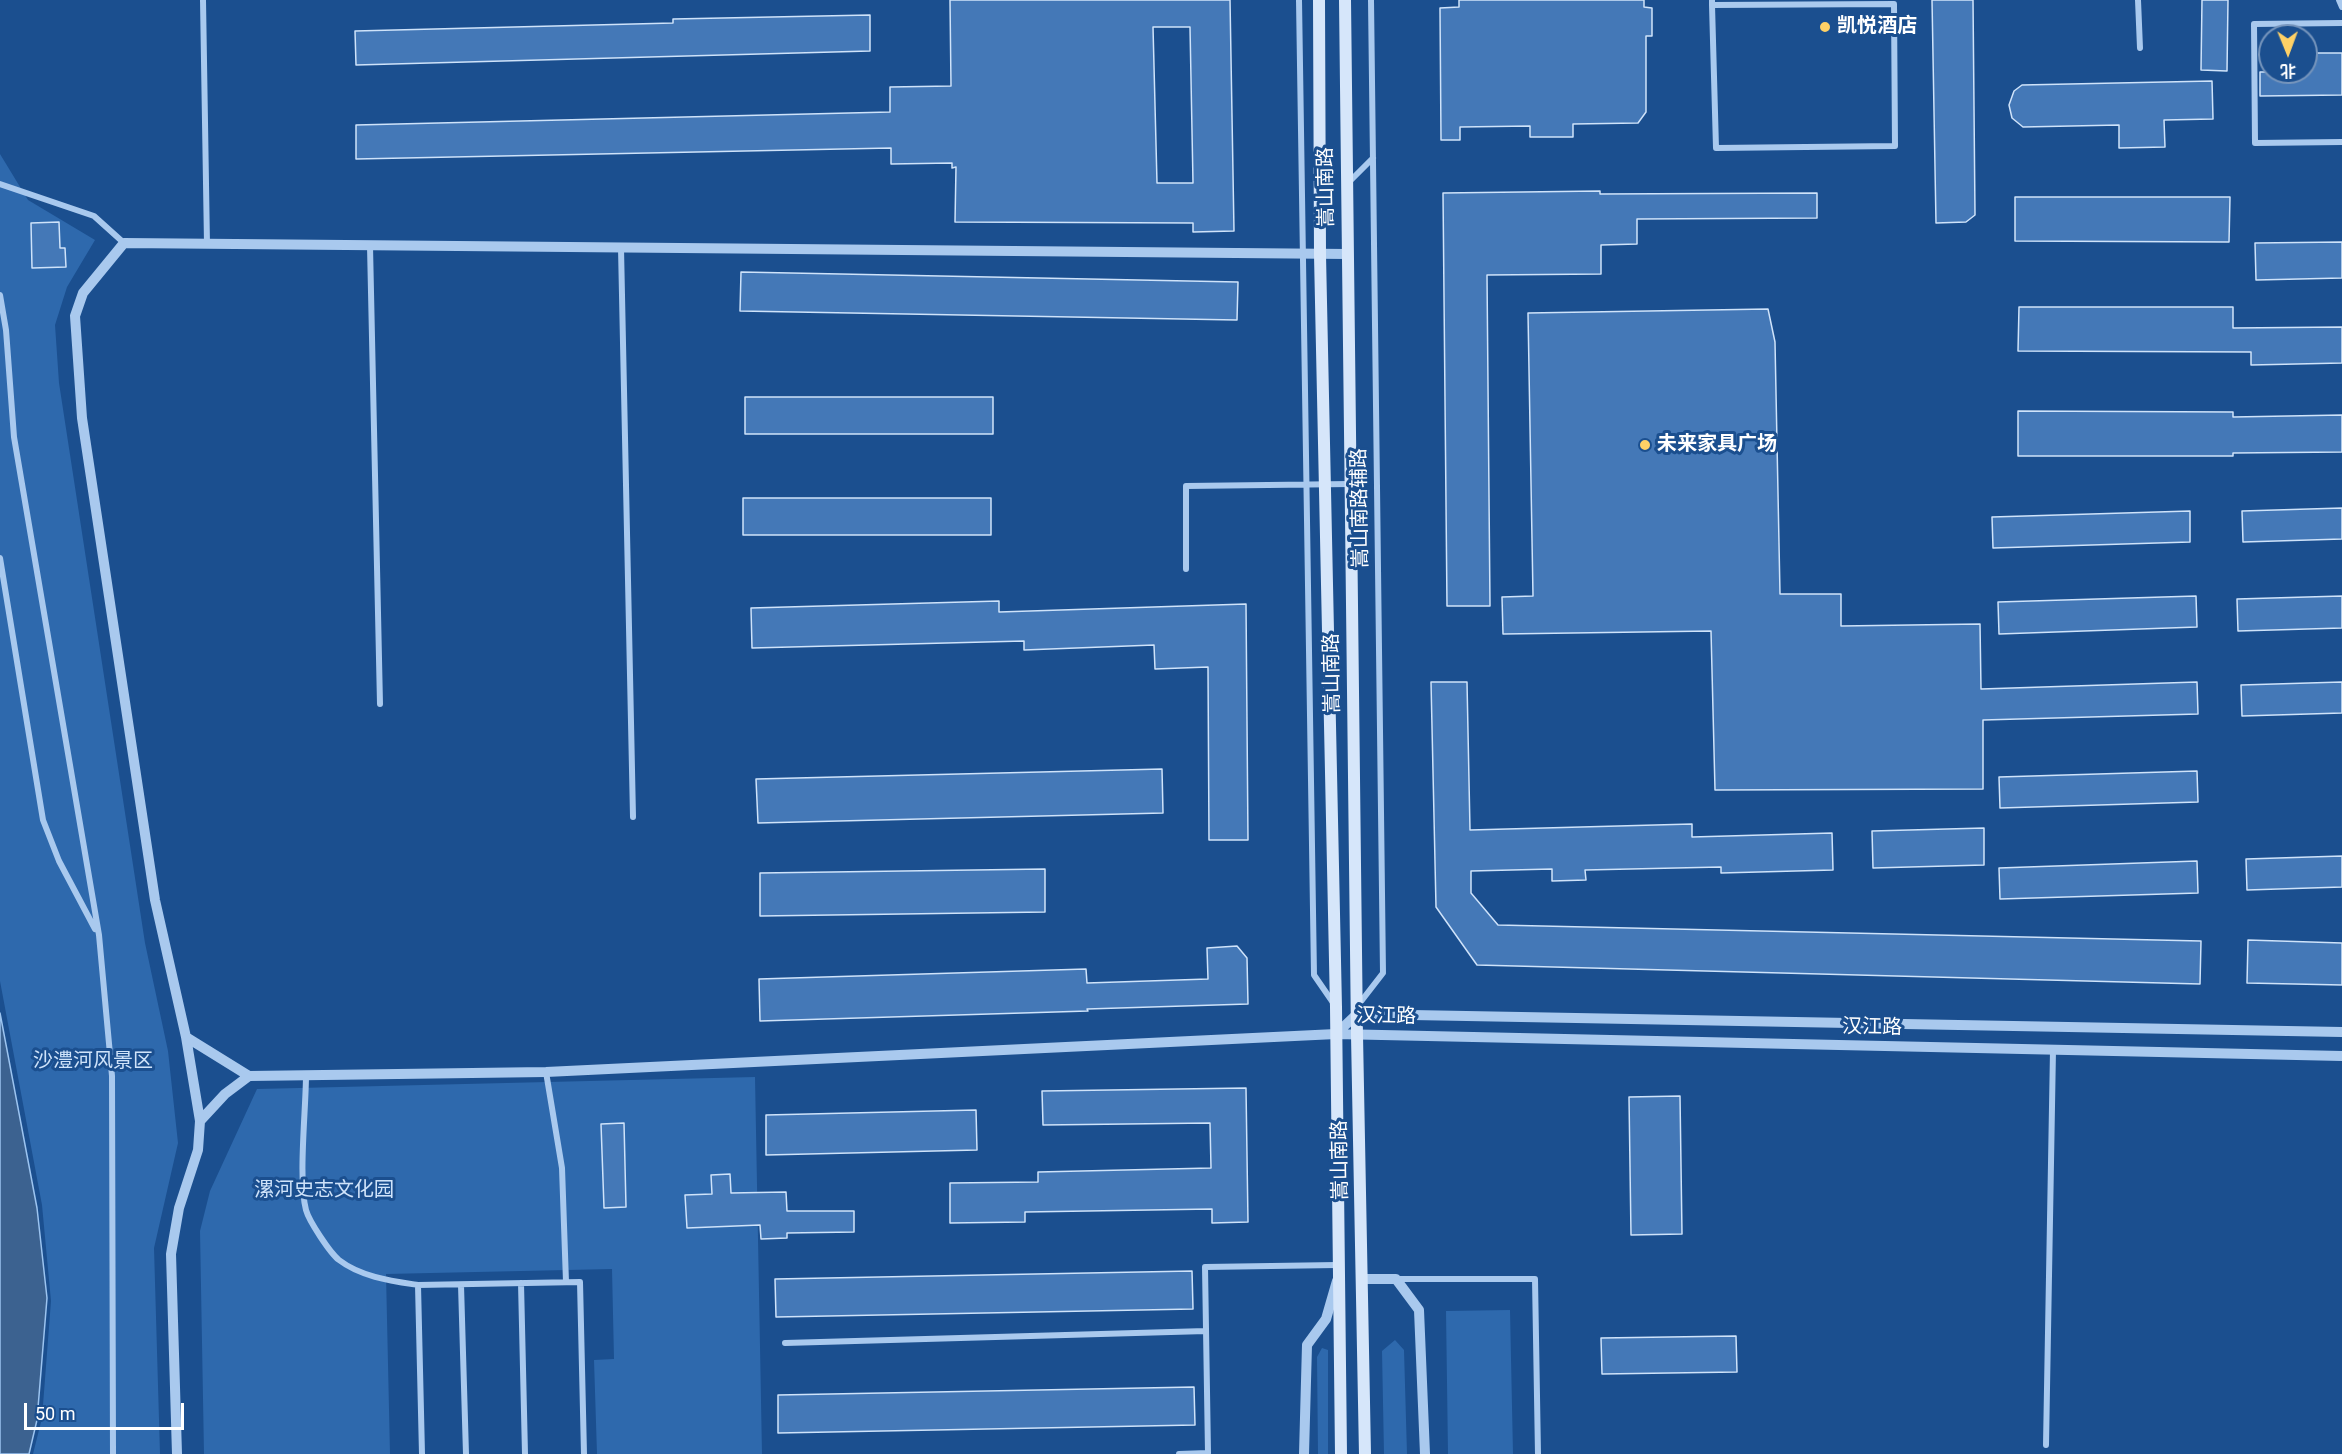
<!DOCTYPE html>
<html>
<head>
<meta charset="utf-8">
<style>
  body { margin:0 }
  #map { position:relative; width:2342px; height:1454px; overflow:hidden; background:#1b4f8f; font-family:Roboto,"Noto Sans SC",sans-serif }
  canvas { display:block }
  .north { position:absolute; left:2258px; top:24px; width:60px; height:60px; box-sizing:border-box; background:#1b4f8f; border:2px solid #7695bc; border-radius:50%; rotate:179deg; font-size:16px; font-weight:700; line-height:24px; text-align:center; color:#fff }
  .north::after { content:''; display:block; margin:auto; width:21px; height:27px; background:#ffd166; clip-path:polygon(50% 0,100% 100%,50% 72%,0 100%) }
  .scale { position:absolute; left:24px; top:1403px; width:160px; height:27px; box-sizing:border-box; border:3px solid #fff; border-top:0; padding-left:8px; font-size:18px; line-height:21px; white-space:nowrap; color:#fff; -webkit-text-stroke:4px #1b4f8f; paint-order:stroke }
</style>
</head>
<body>
<div id="map">
<canvas width="2342" height="1454"></canvas>
<div class="north">北</div>
<div class="scale">50 m</div>
</div>
<script>
const c = document.querySelector('canvas').getContext('2d');
c.lineJoin = 'round';
function fillPath(path, color) {
  c.fillStyle = color;
  c.fill(path, 'evenodd');
}
function stroke(path, color, width, dash) {
  c.strokeStyle = color;
  c.lineWidth = width;
  c.lineCap = dash ? 'butt' : 'round';
  c.setLineDash(dash || []);
  c.stroke(path);
}
function write(font, color, halo, rows, align = 'center') {
  c.font = font + ' Roboto,"Noto Sans SC",sans-serif';
  c.lineWidth = 6;
  c.setLineDash([]);
  c.textBaseline = 'middle';
  c.strokeStyle = halo;
  c.fillStyle = color;
  for (const [text, x, y, turn = 0] of rows) {
    c.save();
    c.translate(x, y);
    c.rotate((+turn || 0) * Math.PI / 180);
    c.textAlign = isNaN(turn) ? turn : align;
    if (halo) c.strokeText(text, 0, 0);
    c.fillText(text, 0, 0);
    c.restore();
  }
}
fillPath(new Path2D(`
  M0,154L28,200L95,240L67,287L55,325L59,383L145,943L168,1051L178,1143L154,1248L160,1454H33L42,1418L51,1301L42,1205L0,981Z
  M755,1077L762,1454H597L594,1360L614,1359L612,1269L386,1274L390,1454H204L200,1231L210,1191L257,1089Z
  M1510,1310L1513,1454H1448L1446,1311Z
  M1395,1340L1404,1350L1407,1454H1384L1382,1351Z
  M1322,1348L1328,1350V1454H1318L1317,1357Z`), '#2e69ad');
const water = new Path2D(`
  M0,1013L37,1208L47,1298L37,1420L29,1454H0Z`);
fillPath(water, '#3c6290');
stroke(water, '#9cc4f0', 1.5);
const building = new Path2D(`
  M950,0H1230L1234,231L1193,232V223L955,222L956,167L952,168V163L891,164V148L356,159V125L890,112V87L951,86ZM1153,27H1190L1193,183H1157Z
  M1459,0H1644V7L1652,8V36H1646V112L1638,123L1573,124V137H1530V126L1460,127V140H1441L1440,8L1459,7Z
  M1932,0H1973L1975,215L1966,222L1936,223Z
  M2202,0H2228L2227,71L2201,70Z
  M870,15V51L356,65L355,31L673,23V19Z
  M2306,53H2342V95L2260,96V72H2306Z
  M2212,81L2213,119L2164,120L2165,147L2119,148V125L2023,127L2012,118L2009,105L2014,91L2022,85Z
  M1600,191V194L1817,193V218L1637,219V244L1601,245V274L1487,275L1490,606H1447L1443,193Z
  M2015,197H2230L2229,242L2015,241Z
  M59,222L60,248H65L66,267L32,268L31,223Z
  M2342,242V278L2256,280L2255,243Z
  M741,272L1238,282L1237,320L740,311Z
  M2019,307H2233V328L2342,327V363L2251,365V352L2018,351Z
  M1768,309L1775,342L1780,594H1841V626L1980,624L1981,689L2197,682L2198,714L1983,720V789L1715,790L1711,631L1503,634L1502,597L1533,596L1528,313Z
  M745,397H993V434H745Z
  M2018,411L2233,412V417L2342,415V452L2233,453V456H2018Z
  M743,498H991V535H743Z
  M2342,508V539L2243,542L2242,511Z
  M2190,511V542L1993,548L1992,517Z
  M2196,596L2197,627L1999,634L1998,602Z
  M2342,596V628L2238,631L2237,599Z
  M999,601V612L1246,604L1248,840H1209L1208,667L1155,669L1154,645L1024,650V641L752,648L751,608Z
  M1431,682H1467L1470,830L1692,824V837L1832,833L1833,870L1721,873V867L1585,870L1586,880L1552,881V869L1471,871V893L1498,925L2201,941L2200,984L1477,965L1436,907Z
  M2342,682V713L2242,716L2241,685Z
  M1162,769L1163,813L758,823L756,779Z
  M2197,771L2198,802L2000,808L1999,777Z
  M1984,828V865L1873,868L1872,831Z
  M2342,856V887L2247,890L2246,859Z
  M2197,861L2198,893L2000,899L1999,868Z
  M1045,869V912L760,916V873Z
  M2248,940L2342,943V985L2247,983Z
  M1237,946L1247,958L1248,1004L1087,1009L1088,1011L760,1021L759,979L1086,969L1087,983L1208,979L1207,948Z
  M1246,1088L1248,1222L1212,1223V1209L1025,1212V1222L950,1223V1183L1038,1182V1172L1211,1168L1210,1123L1043,1125L1042,1091Z
  M1680,1096L1682,1234L1631,1235L1629,1097Z
  M976,1110L977,1150L766,1155V1115Z
  M624,1123L626,1207L604,1208L601,1124Z
  M730,1174L731,1193L786,1192L787,1211H854V1232L787,1233V1238L761,1239L760,1225L687,1228L685,1195L712,1194L711,1175Z
  M1192,1271L1193,1309L776,1317L775,1279Z
  M1736,1336L1737,1372L1602,1374L1601,1338Z
  M1194,1387L1195,1425L778,1433V1395Z`);
fillPath(building, '#4478b7');
stroke(building, '#cfe3fa', 1.5);
stroke(new Path2D(`
  M203,0L207,244
  M1299,0L1314,975L1334,1004
  M1712,0V5L1716,148L1895,146L1894,4L1712,5
  M2138,0L2140,48
  M2339,0L2342,7
  M2342,23L2254,24L2255,143L2342,142
  M1348,183L1373,158
  M0,184L94,216L124,243
  M370,246L380,704
  M621,248L633,817
  M0,295L6,330L14,437L99,935L112,1076L113,1454
  M0,558L43,820L59,861L95,929
  M1186,569V486L1350,484
  M1359,1004L1383,973L1371,0
  M546,1072L562,1168L566,1282
  M306,1075C306,1109 298,1179 306,1210C309,1221 330,1253 339,1260C361,1277 392,1281 418,1285
  M1396,1279H1535L1538,1454
  M521,1283L525,1454
  M461,1285L466,1454
  M785,1343L1206,1331
  M2046,1445L2053,1050
  M422,1454L418,1285L580,1282L584,1454
  M1179,1454L1208,1453L1205,1267L1337,1265`), '#a9c9ee', 6);
stroke(new Path2D(`
  M1336,1034L1357,1014L2342,1032
  M186,1037L249,1076
  M200,1121L225,1094L249,1076L546,1072L1336,1034L2342,1056
  M1363,1279H1396L1419,1310L1425,1454
  M177,1454L171,1254L179,1208L198,1150L200,1121L186,1037L155,900L82,418L75,316L83,293L124,243L1347,254
  M1304,1454L1307,1345L1326,1319L1337,1281`), '#a9c9ee', 10);
stroke(new Path2D(`
  M1319,0L1320,255L1336,1007L1341,1454
  M1345,0L1357,1035L1365,1454`), '#d6e6fa', 12);
for (const [x, y, r, color] of [
  [1825,27,6,"#ffd166"],
  [1645,445,6,"#ffd166"]
]) {
  const dot = new Path2D();
  dot.arc(x, y, r, 0, 2 * Math.PI);
  c.fillStyle = color;
  c.fill(dot);
  stroke(dot, '#1b4f8f', 2);
}
write('bold 20px', '#fff', '#1b4f8f', [
  ["凯悦酒店",1837,27],
  ["未来家具广场",1657,445]
], 'left');
write('20px', '#fff', '#1b4f8f', [
  ["嵩山南路",1327,187,-91],
  ["嵩山南路辅路",1361,508,-91],
  ["嵩山南路",1333,673,-91],
  ["汉江路",1386,1017,1],
  ["汉江路",1872,1028,1],
  ["嵩山南路",1341,1160,-91]
]);
write('20px', '#cfe3fa', '#1b4f8f', [
  ["沙澧河风景区",93,1062],
  ["漯河史志文化园",324,1191]
]);
</script>
</body>
</html>
